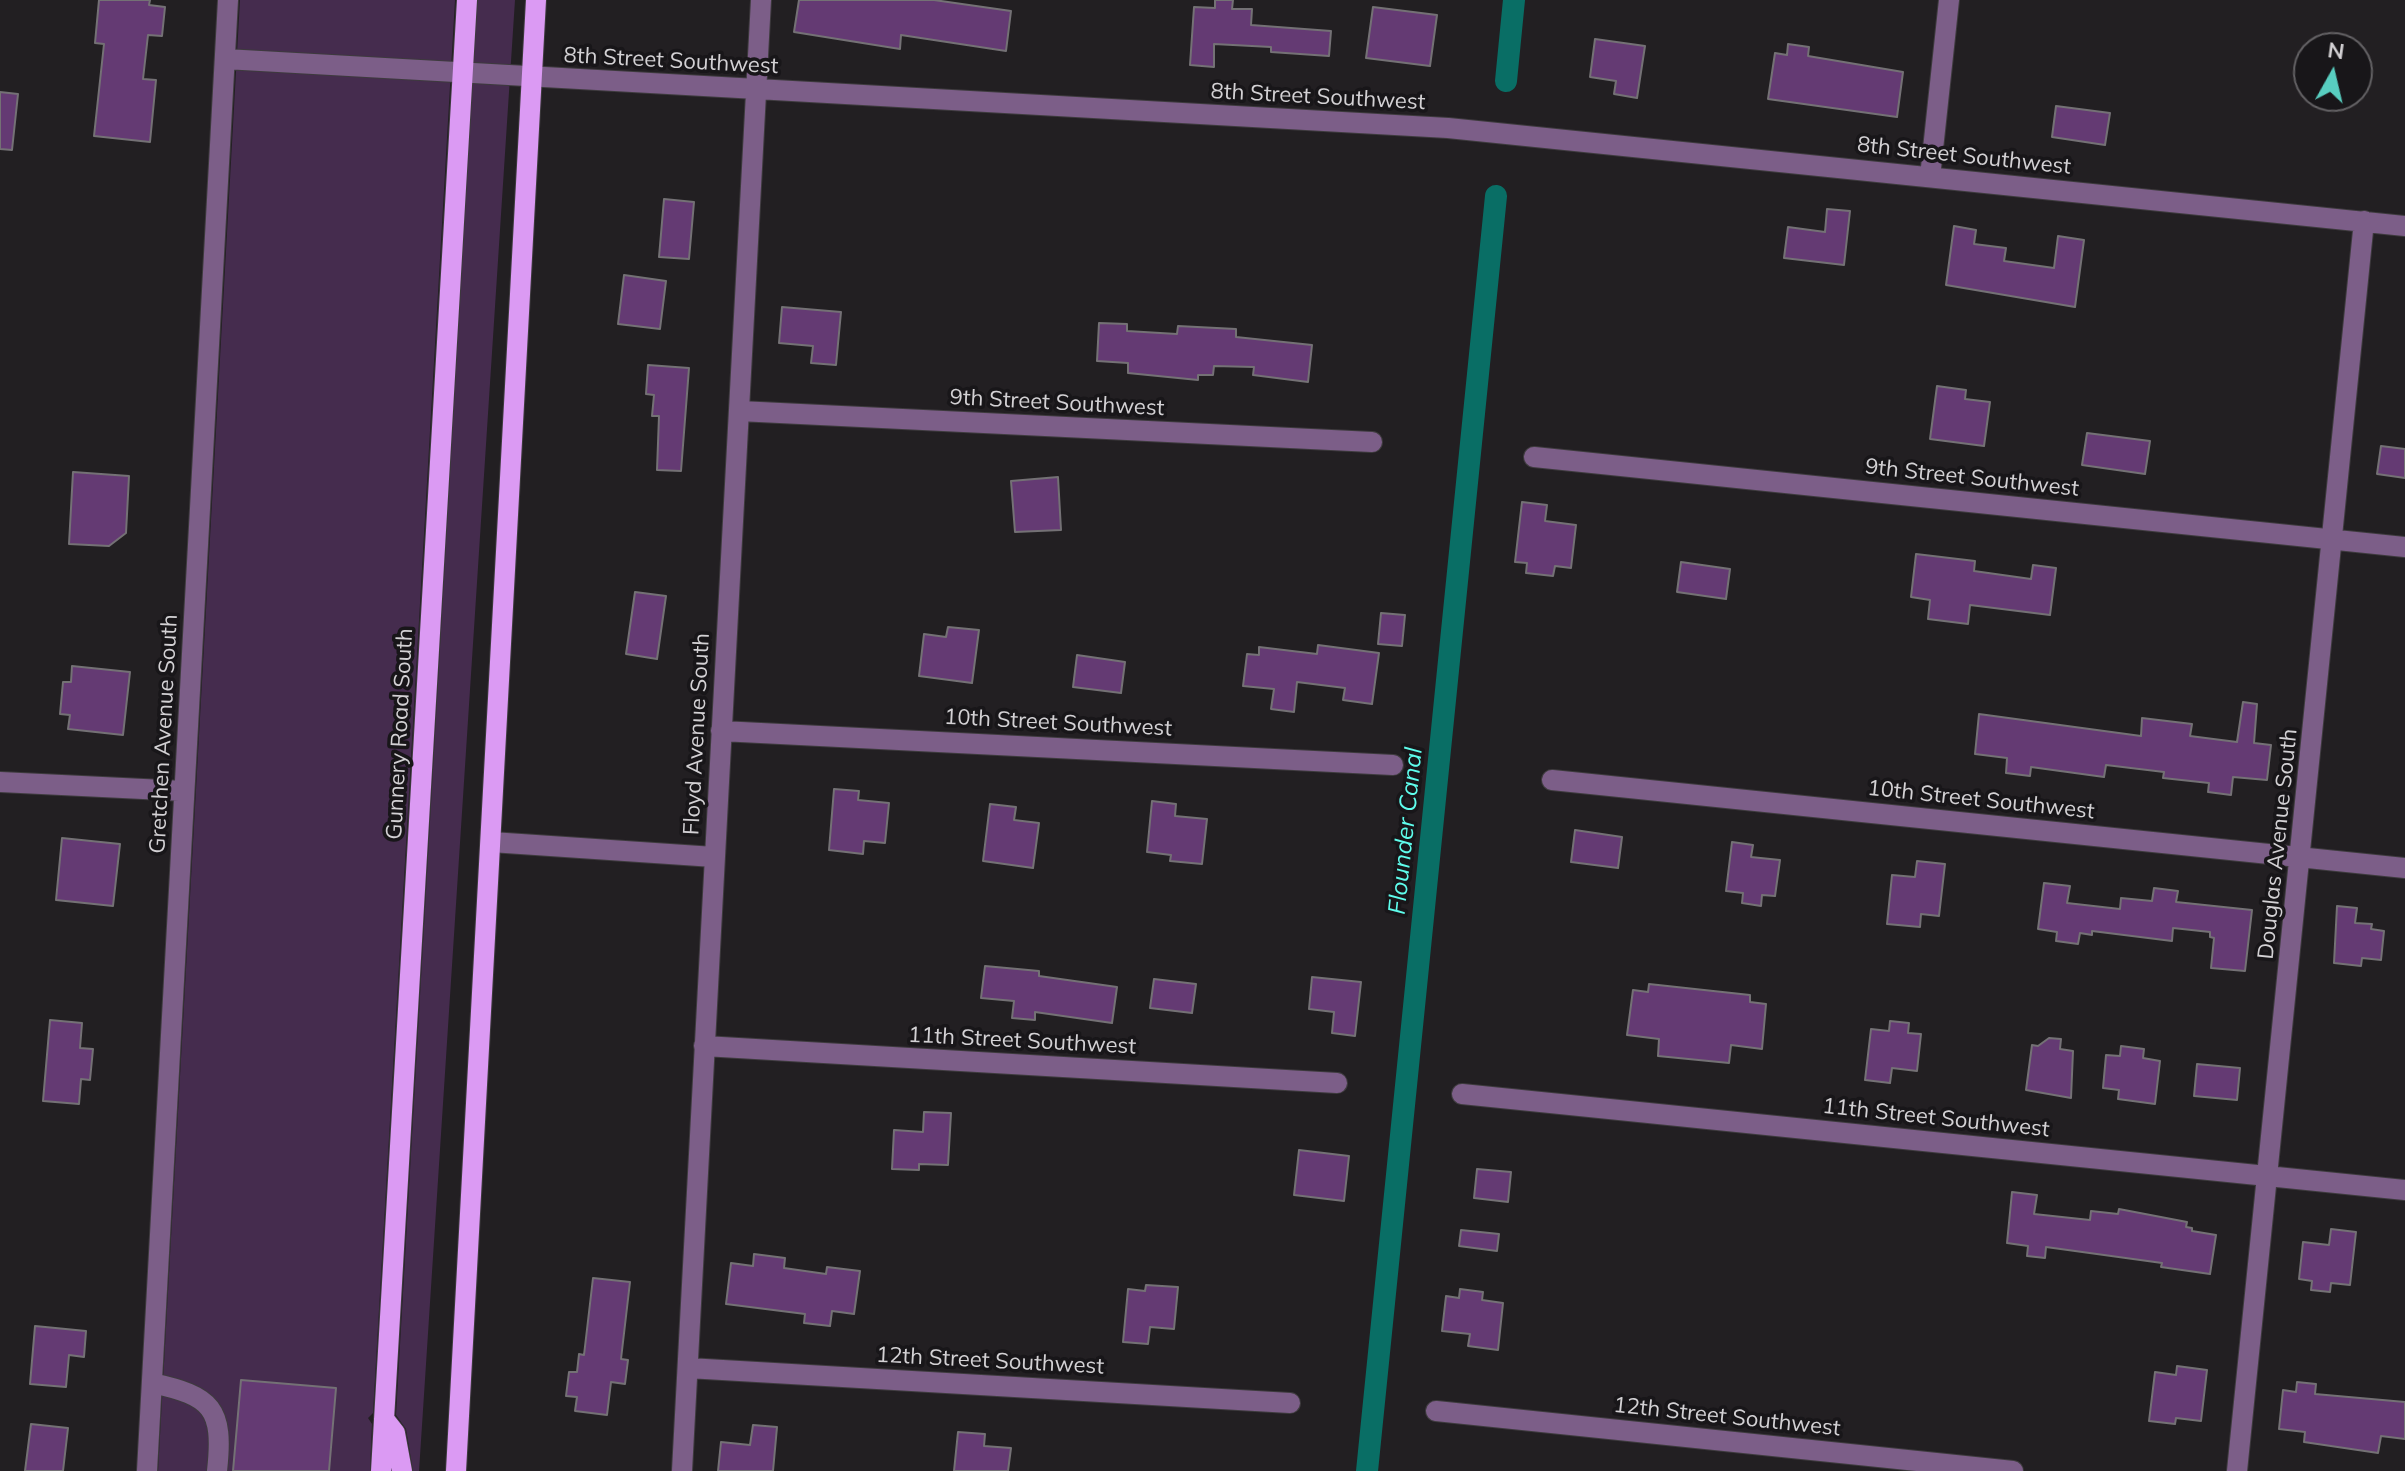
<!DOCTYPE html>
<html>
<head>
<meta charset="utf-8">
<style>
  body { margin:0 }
  #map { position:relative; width:2405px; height:1471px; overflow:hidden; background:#221f22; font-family:Mulish,sans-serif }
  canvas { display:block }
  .north { position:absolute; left:2293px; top:32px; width:80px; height:80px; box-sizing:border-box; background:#181619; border:2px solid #636164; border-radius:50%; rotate:8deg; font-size:22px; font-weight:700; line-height:32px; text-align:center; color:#d3d1d4 }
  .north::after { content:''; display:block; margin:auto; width:28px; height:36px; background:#58cec0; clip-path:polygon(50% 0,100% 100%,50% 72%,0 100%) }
</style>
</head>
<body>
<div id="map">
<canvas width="2405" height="1471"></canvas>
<div class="north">N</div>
</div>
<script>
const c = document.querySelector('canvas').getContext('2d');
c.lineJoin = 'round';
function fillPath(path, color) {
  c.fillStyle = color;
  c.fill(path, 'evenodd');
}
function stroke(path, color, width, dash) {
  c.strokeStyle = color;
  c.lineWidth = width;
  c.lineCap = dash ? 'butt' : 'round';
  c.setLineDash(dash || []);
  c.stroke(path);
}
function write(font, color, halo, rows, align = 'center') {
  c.font = font + ' Mulish,sans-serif';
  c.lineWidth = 7;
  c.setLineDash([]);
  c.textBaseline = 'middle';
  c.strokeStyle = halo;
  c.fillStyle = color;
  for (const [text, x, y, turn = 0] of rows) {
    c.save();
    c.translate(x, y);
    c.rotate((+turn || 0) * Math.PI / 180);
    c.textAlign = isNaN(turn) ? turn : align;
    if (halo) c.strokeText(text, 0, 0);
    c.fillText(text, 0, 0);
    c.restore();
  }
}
fillPath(new Path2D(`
  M240,0H455L373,1413L368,1418L372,1424L370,1471H158Z
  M477,0H515L419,1471H413L406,1429L396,1415Z`), '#452c4e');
stroke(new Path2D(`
  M1506,81L1514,0
  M1367,1471L1496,196`), '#096e65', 22);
const building = new Path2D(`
  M99,0H150L149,5L165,7L162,36L148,35L143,79L156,80L150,142L94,136L104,44L95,43Z
  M799,0H934L1011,11L1006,51L901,35L900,49L794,32Z
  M1215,0H1233L1232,9H1252L1251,25L1331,31L1329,56L1271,52V47L1214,44V67L1190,65L1194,7L1215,8Z
  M1373,7L1437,15L1430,66L1366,58Z
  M1595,39L1645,46L1637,98L1614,94L1616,81L1590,77Z
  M1788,44L1809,47L1808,56L1903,72L1897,117L1768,99L1775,53L1787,55Z
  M0,92L18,94L12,150L0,149Z
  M2056,106L2110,113L2105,145L2052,137Z
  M664,199L694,202L689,259L659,257Z
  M1827,209L1850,211L1844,265L1784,258L1788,227L1825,232Z
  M1954,226L1976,230L1974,244L2006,248L2004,261L2054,268L2058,236L2084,240L2075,307L1946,285Z
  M624,275L666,281L660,329L618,324Z
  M782,307L841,312L836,365L811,363L813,346L779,343Z
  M1099,323L1127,324V331L1177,334L1178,326L1236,329V337L1312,345L1308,382L1253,375L1254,367L1214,366L1213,375H1198V380L1128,373V363L1097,361Z
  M648,365L689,368L681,471L657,470L659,416H652L654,395L646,394Z
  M1937,386L1966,390L1965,399L1990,402L1984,446L1930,439Z
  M2087,433L2150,441L2145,474L2082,465Z
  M2381,446L2405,449V478L2377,474Z
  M73,472L129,476L126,533L109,546L69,544Z
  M1058,477L1061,530L1015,532L1011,481Z
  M1522,502L1547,505L1545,521L1576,525L1571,568L1555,566L1553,576L1526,573L1527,563L1515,562Z
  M1916,554L1975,561L1974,571L2031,579L2033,565L2056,568L2050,615L1970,605L1968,624L1928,619L1930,600L1911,597Z
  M1681,562L1730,569L1726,599L1677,592Z
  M635,592L666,596L657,659L626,654Z
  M1381,613L1405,615L1402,646L1378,644Z
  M948,627L979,630L972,683L919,676L924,634L946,637Z
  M1318,645L1379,653L1372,704L1343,700L1345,688L1297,682L1294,712L1271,709L1274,689L1243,686L1247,654L1259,655V647L1317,654Z
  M1077,655L1125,662L1121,693L1073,687Z
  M72,666L130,672L123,735L68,729L70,715L60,714L63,682H71Z
  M2243,702L2257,704L2254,743L2271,745L2267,780L2233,777L2231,795L2208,792L2209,783L2163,778L2164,772L2106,765L2104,777L2031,767L2030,776L2006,773L2007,758L1975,754L1979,714L2141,736L2142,718L2192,724L2190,736L2237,742Z
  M834,789L859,791L858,800L889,803L885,843L864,841L863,854L829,850Z
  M1152,801L1176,804L1175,816L1207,819L1202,864L1170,861L1171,855L1147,852Z
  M990,804L1016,807L1014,820L1039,823L1033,868L983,861Z
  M1575,830L1622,837L1618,868L1571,862Z
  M62,838L120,844L113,906L56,900Z
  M1732,842L1753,845L1751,857L1780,860L1775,896L1762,895L1761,906L1742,903L1743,893L1726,891Z
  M1917,861L1945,864L1939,916L1921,914L1920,927L1887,924L1892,875L1915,877Z
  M2044,883L2070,886L2067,903L2120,909L2121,898L2152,901L2154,888L2178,891L2176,902L2252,910L2245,971L2211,968L2214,938L2210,937V932L2173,928L2172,941L2092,931V935L2080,933L2078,944L2056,941L2057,932L2038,929Z
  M2337,906L2357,908L2355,923L2372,924L2371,929L2384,931L2381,960L2362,958L2361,966L2334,963Z
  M985,966L1039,971V976L1117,987L1112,1023L1035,1012V1020L1012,1018L1014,1001L981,998Z
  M1312,977L1361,982L1355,1036L1332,1033L1334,1012L1309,1009Z
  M1154,979L1196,984L1192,1013L1150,1008Z
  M1649,984L1750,995V1002L1766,1004L1762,1049L1731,1045L1729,1063L1658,1056L1659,1039L1627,1035L1633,990L1648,992Z
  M50,1020L82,1023L80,1048L93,1049L90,1080L81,1079L79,1104L43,1101Z
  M1890,1021L1909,1023L1908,1033L1921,1034L1917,1071L1892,1068L1890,1083L1865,1080L1871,1029L1889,1031Z
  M2049,1038L2061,1039L2060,1049L2073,1051L2071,1098L2026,1090L2032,1045L2038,1046Z
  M2121,1046L2144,1049L2143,1058L2160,1061L2155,1104L2118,1099L2119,1090L2103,1088L2106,1055L2120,1056Z
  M2197,1064L2240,1068L2237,1100L2194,1096Z
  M924,1112L951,1113L948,1165L919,1164V1170L892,1169L894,1130L923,1132Z
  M1299,1150L1349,1156L1344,1201L1294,1195Z
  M1477,1169L1511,1172L1508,1202L1474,1198Z
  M2012,1192L2037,1195L2034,1214L2090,1220L2091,1211L2118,1214L2119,1209L2187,1222L2186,1227L2192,1228V1231L2216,1235L2210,1274L2161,1267L2162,1263L2046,1247L2045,1258L2027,1256L2028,1246L2007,1243Z
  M2331,1229L2356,1232L2350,1285L2331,1283L2330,1292L2311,1290L2312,1281L2299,1279L2303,1242L2329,1245Z
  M1461,1230L1499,1234L1497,1251L1459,1246Z
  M754,1254L785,1258L784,1268L826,1274L827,1267L860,1271L854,1314L832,1311L830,1326L804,1323L805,1314L726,1304L731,1263L753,1266Z
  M593,1278L630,1282L621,1359L628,1360L625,1384L611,1382L607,1415L575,1411L577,1397L566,1396L569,1372H577L579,1354L584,1355Z
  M1146,1285L1178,1287L1174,1329L1150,1327L1148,1344L1123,1342L1128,1289L1145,1291Z
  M1460,1289L1483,1292L1482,1300L1503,1303L1498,1350L1468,1346L1470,1334L1442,1331L1446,1296L1459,1298Z
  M35,1326L86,1331L84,1357L69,1355L66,1387L30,1384Z
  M2177,1366L2207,1370L2201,1421L2176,1418L2175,1424L2149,1421L2155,1372L2176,1375Z
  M241,1380L336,1388L329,1471H233Z
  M2297,1382L2316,1384L2315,1394L2405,1402V1439L2381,1436L2378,1453L2304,1442L2305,1432L2279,1429L2283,1390L2296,1392Z
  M31,1424L68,1428L63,1471H25Z
  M753,1425L777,1427L773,1471H718L721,1442L750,1445Z
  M958,1432L985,1434L984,1446L1011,1448L1008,1471H954Z`);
fillPath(building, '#643a73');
stroke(building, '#747175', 2);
const minor = new Path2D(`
  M225,59L1448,128L2405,226
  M1930,177L1949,0
  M739,411L1372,442
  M1534,457L2405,547
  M721,731L1393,765
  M1552,780L2405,868
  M0,782L184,791
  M491,842L714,857
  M704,1046L1337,1083
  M1462,1094L2405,1190
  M688,1368L1290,1403
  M152,1383C212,1396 224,1408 217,1471
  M1436,1411L2013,1471
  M147,1471L228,0
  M682,1471L761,0
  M2237,1471L2364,221`);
const major = new Path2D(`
  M384,1419L395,1433L402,1471
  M381,1471L467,0
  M456,1471L536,0`);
stroke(minor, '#3e3b3e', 22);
stroke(major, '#3e3b3e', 22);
stroke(minor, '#7c5e88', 20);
stroke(major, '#db9af3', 20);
write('22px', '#d3d1d4', '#181619', [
  ["8th Street Southwest",671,61,3],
  ["8th Street Southwest",1318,97,3],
  ["8th Street Southwest",1964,156,6],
  ["9th Street Southwest",1057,403,3],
  ["9th Street Southwest",1972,478,6],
  ["10th Street Southwest",1058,723,3],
  ["Gretchen Avenue South",164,734,-87],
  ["Gunnery Road South",400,734,-87],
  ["Floyd Avenue South",697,734,-87],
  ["10th Street Southwest",1981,800,6],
  ["Douglas Avenue South",2278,844,-84],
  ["11th Street Southwest",1022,1041,3],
  ["11th Street Southwest",1936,1118,6],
  ["12th Street Southwest",990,1361,3],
  ["12th Street Southwest",1727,1417,6]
]);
write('italic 24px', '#5ffdec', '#181619', [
  ["Flounder Canal",1406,831,-84]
]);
</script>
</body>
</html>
